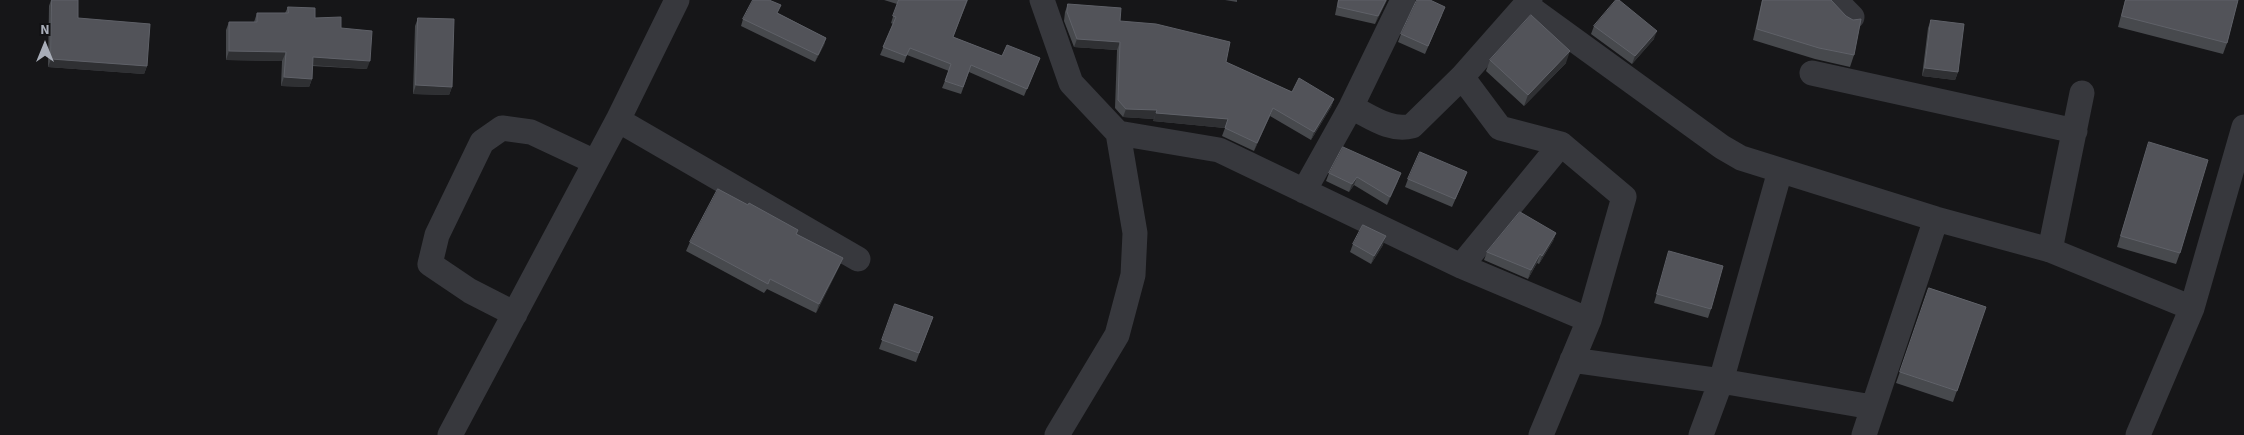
<!DOCTYPE html>
<html>
<head>
<meta charset="utf-8">
<style>
  body { margin:0 }
  #map { position:relative; width:2244px; height:435px; overflow:hidden; background:#161618; font-family:"Source Sans 3",sans-serif }
  canvas { display:block }
  .north { position:absolute; left:20px; top:20px; width:50px; height:50px; -webkit-text-stroke:4px #111113; paint-order:stroke; rotate:0deg; font-size:14px; font-weight:700; line-height:20px; text-align:center; color:#a8adb8 }
  .north::after { content:''; display:block; margin:auto; width:18px; height:22px; background:#a8adb8; clip-path:polygon(50% 0,100% 100%,50% 72%,0 100%) }
</style>
</head>
<body>
<div id="map">
<canvas width="2244" height="435"></canvas>
<div class="north">N</div>
</div>
<script>
const c = document.querySelector('canvas').getContext('2d');
c.lineJoin = 'round';
function stroke(path, color, width, dash) {
  c.strokeStyle = color;
  c.lineWidth = width;
  c.lineCap = dash ? 'butt' : 'round';
  c.setLineDash(dash || []);
  c.stroke(path);
}
function fillPath(path, color) {
  c.fillStyle = color;
  c.fill(path, 'evenodd');
}
stroke(new Path2D(`
  M1042,0L1071,83L1118,133L1135,233L1133,275L1117,335L1057,435
  M1530,0L1462,77L1500,128L1561,144L1624,197L1589,320L1541,435
  M1835,0L1852,17
  M1526,5L1722,147L1741,158L1936,219L2050,250L2192,308
  M1812,73L2075,131
  M1351,107C1370,116 1390,132 1412,126L1462,77
  M618,120L858,259
  M1118,133L1219,150L1461,266L1589,320
  M1304,191L1351,107L1403,0
  M2050,250L2082,93
  M1461,266L1561,144
  M515,314L470,291L430,264L437,235L482,142L502,128L531,132L595,162
  M1572,360L1721,381L1872,407
  M450,435L618,120L677,0
  M1701,435L1721,381L1780,171
  M1864,435L1936,219
  M2138,435L2192,308L2244,127`), '#37383d', 25);
fillPath(new Path2D(`
  M51,0H78V18L147,66L144,74L48,67L49,6Z
  M884,0H968L953,37L1002,56L1040,58L1024,96L969,72L961,94L942,88L949,71L907,55L904,63L880,55L893,24L891,23L897,4Z
  M1225,0H1237V2Z
  M1338,0H1387L1375,24L1335,15Z
  M1762,0H1831L1854,55L1850,67L1815,59L1753,40Z
  M2125,0H2238L2227,43L2223,54L2118,27Z
  M1068,4L1120,21L1226,62L1292,92L1334,99L1331,107L1311,140L1270,116L1254,151L1222,136L1225,128L1153,121L1154,119L1123,117L1115,108L1117,50L1074,47L1064,21L1065,12Z
  M288,7L341,28L367,69L312,66V79L309,87L281,86L282,61L226,60V30L229,22H254L257,13H285Z
  M778,13L826,38L824,45L815,62L741,26L743,19Z
  M1442,15L1425,54L1398,42L1401,34Z
  M418,18L452,87L449,95L413,94L415,26Z
  M1931,20L1958,72L1955,80L1922,76L1928,28Z
  M1594,26L1654,39L1632,64L1591,34Z
  M1490,60L1566,63L1524,106L1486,71Z
  M2149,143L2180,253L2176,264L2117,247L2145,154Z
  M1329,173L1398,181L1387,205L1354,185L1349,192L1326,181Z
  M1408,179L1464,180L1452,207L1405,187Z
  M748,205L798,230L797,234L843,258L839,267L816,313L767,289L764,293L686,251L690,242Z
  M1556,233L1553,241L1539,264L1537,263L1528,279L1484,260L1487,252Z
  M1353,244L1383,245L1371,264L1350,252Z
  M1669,251L1711,309L1708,318L1654,303Z
  M1929,288L1986,307L1953,402L1896,383Z
  M895,304L933,317L916,362L879,349Z`), '#47494d');
fillPath(new Path2D(`
  M1386,0H1387L1375,24L1378,16Z
  M1657,31L1654,39L1632,64L1635,56Z
  M826,38L824,45L815,62L818,55Z
  M1077,39L1120,42L1117,50L1074,47Z
  M229,51L286,52L282,61L226,60Z
  M1570,51L1566,63L1524,106L1528,95Z
  M313,57L370,61L367,69L310,65Z
  M51,59L147,66L144,74L48,67Z
  M1925,68L1958,72L1955,80L1922,76Z
  M284,77L312,79L309,87L281,86Z
  M416,85L452,87L449,95L413,94Z
  M1334,99L1331,107L1311,140L1314,132Z
  M1273,108L1270,116L1254,151L1257,143Z
  M1126,109L1157,110L1154,119L1123,117Z
  M1156,113L1228,119L1225,128L1153,121Z
  M1401,173L1398,181L1387,205L1390,197Z
  M1357,177L1354,185L1349,192L1352,184Z
  M1556,233L1553,241L1539,264L1542,256Z
  M1386,236L1383,245L1371,264L1374,256Z
  M1540,254L1537,263L1528,279L1531,270Z
  M843,258L839,267L816,313L819,304Z`), '#2f3033');
const building = new Path2D(`
  M52,0H78V18L150,24L147,66L51,59Z
  M753,0H769L781,5L777,13L826,38L818,55L743,19Z
  M899,0H967L953,37L1002,56L1007,45L1040,58L1027,89L971,65L963,87L945,81L951,64L910,48L906,56L883,47L896,17L893,16Z
  M1339,0H1386L1378,16L1338,7Z
  M1417,0H1430L1445,7L1428,46L1401,34Z
  M1616,0H1619L1657,31L1635,56L1594,26Z
  M1763,0H1831L1846,16L1853,20L1861,19L1854,55L1819,48L1757,29Z
  M2126,0H2238L2227,43L2122,16Z
  M1068,4L1121,8L1120,21L1156,24L1230,42L1226,62L1292,92L1299,78L1334,99L1314,132L1273,108L1257,143L1225,128L1228,119L1156,113L1157,110L1126,109L1118,100L1120,42L1077,39L1067,12Z
  M288,7L315,8V18L341,17V28L372,31L370,61L313,57L312,79L284,77L286,52L229,51V22H257V13H288Z
  M1531,15L1570,51L1528,95L1490,60Z
  M418,18L454,19L452,87L416,85Z
  M1931,20L1964,24L1958,72L1925,68Z
  M2149,142L2208,160L2180,253L2121,236Z
  M1343,147L1401,173L1390,197L1357,177L1352,184L1329,173Z
  M1420,152L1467,172L1455,199L1408,179Z
  M718,189L748,205L749,203L798,230L796,234L843,258L819,304L770,279L768,284L690,242Z
  M1520,212L1556,233L1542,256L1540,254L1531,270L1487,252Z
  M1363,225L1386,236L1374,256L1353,244Z
  M1669,251L1723,266L1711,309L1657,294Z
  M1929,288L1986,307L1957,391L1900,372Z
  M895,304L933,317L919,353L882,340Z`);
fillPath(building, '#525359');
stroke(building, '#5f6168', 1);
</script>
</body>
</html>
